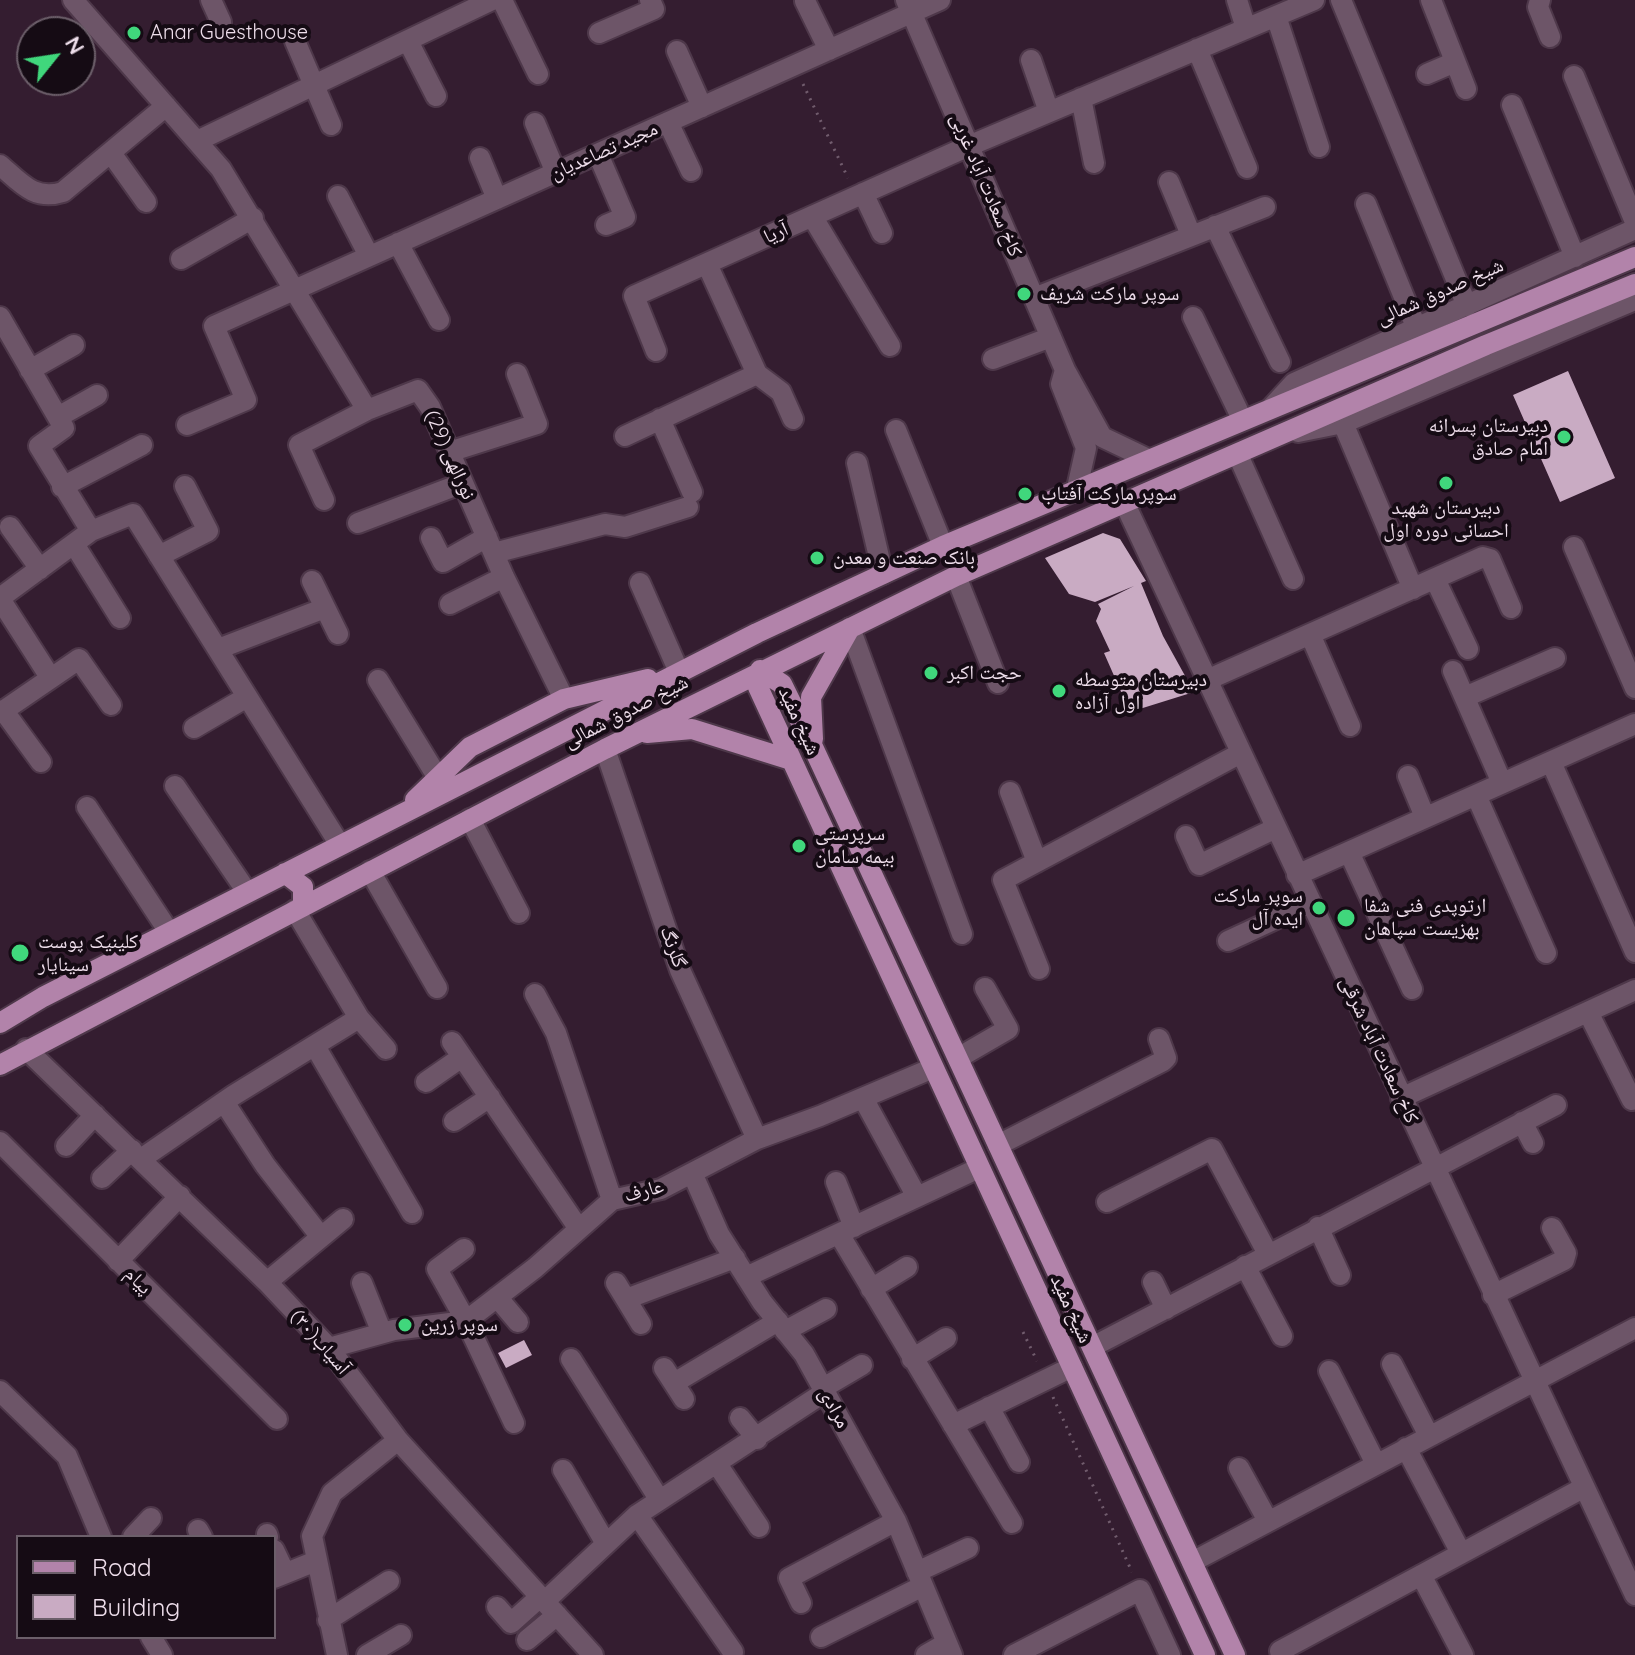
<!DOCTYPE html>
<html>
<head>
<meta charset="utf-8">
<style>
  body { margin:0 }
  #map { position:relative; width:1635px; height:1655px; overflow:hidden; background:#341d30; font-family:Quicksand,sans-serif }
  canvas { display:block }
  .legend { position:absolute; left:16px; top:1535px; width:260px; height:104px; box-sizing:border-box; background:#150b14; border:2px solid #6c5f6a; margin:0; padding:10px 14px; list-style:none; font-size:24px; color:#eedeeb }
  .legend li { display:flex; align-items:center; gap:16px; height:40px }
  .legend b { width:40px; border:2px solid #6c5f6a }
  .north { position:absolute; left:16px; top:16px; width:80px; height:80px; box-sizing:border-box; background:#150b14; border:2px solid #6c5f6a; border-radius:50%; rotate:60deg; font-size:22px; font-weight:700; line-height:32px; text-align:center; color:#eedeeb }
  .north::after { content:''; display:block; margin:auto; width:28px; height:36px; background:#40d77c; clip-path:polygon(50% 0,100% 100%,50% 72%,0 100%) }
</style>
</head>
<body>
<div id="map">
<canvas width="1635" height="1655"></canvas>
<ul class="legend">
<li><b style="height:10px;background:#b283aa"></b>Road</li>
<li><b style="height:22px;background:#c9abc3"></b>Building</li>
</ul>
<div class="north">N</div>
</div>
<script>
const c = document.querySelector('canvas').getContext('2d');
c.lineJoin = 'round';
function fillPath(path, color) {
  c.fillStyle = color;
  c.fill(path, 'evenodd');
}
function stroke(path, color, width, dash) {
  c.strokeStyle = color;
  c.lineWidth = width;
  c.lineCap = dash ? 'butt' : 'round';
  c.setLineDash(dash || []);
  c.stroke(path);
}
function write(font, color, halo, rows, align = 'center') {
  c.font = font + ' Quicksand,"Noto Naskh Arabic",sans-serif';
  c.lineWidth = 8;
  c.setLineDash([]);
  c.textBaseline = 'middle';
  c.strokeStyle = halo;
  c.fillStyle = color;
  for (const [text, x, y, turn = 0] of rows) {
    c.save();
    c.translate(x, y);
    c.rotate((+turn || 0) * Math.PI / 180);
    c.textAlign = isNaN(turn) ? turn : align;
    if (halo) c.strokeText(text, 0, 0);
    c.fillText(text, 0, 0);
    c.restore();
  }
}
fillPath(new Path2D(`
  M1568,371L1615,478L1560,502L1513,395Z
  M1103,533L1120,539L1146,581L1141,583L1163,636L1194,692L1130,712L1104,653L1110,651L1096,621L1101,609L1098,604L1134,586L1095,602L1069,594L1045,558Z
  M524,1340L532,1355L506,1368L498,1353Z`), '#c9abc3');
const minor = new Path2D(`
  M73,0L221,169L367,410L418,390L430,407L504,577L564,699
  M211,0L221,22
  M502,0L538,74
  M906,0L1065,370L1102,437L1148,459
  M1237,0L1246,28
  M1341,0L1467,306
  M1431,0L1466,89
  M1540,0L1538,7L1550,37
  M805,1L829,50
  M1276,16L1319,147
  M599,33L654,9L650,0
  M295,41L331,125
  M408,41L436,96
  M1197,49L1247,168
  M677,51L702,107
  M1031,60L1049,112
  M1427,74L1455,62
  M1574,76L1635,222
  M1081,98L1094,163
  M1512,105L1575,257
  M668,122L691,171
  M535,123L556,173
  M197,141L492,0
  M111,153L146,202
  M598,154L625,217L606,225
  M480,158L497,199
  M0,165C21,183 34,201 63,192L166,106
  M1169,182L1191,235
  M863,193L882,233
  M338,196L369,256
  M1366,204L1417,329
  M812,216L890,346
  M1215,226L1280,362
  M398,243L439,320
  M181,259L253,218
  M707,264L757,374L781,392L793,419
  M1034,298L1265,207
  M0,317L64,428L39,446L91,531
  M1193,317L1242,419
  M656,351L634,296L971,145L1314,0
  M993,359L1051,337
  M30,370L74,345
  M1065,370L1061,384L1086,448L1077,488
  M1272,407L1294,383L1635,229
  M58,417L97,395
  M660,419L692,492
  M1343,423L1413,589
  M187,425L246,400L214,326L940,0
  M896,430L943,546
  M1298,432L1343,423L1635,300
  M625,436L757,374
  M449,452L537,424L517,374
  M1238,455L1293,579
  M857,463L883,574
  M62,487L142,445
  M324,500L299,445L367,410
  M1125,504L1635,1595
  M358,523L463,483
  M10,527L40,569
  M431,538L443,562L487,537
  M74,544L120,618
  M1574,547L1635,688
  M494,553L605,524L625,527L688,507
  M159,556L208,531L185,486
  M956,576L998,683
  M1435,579L1468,649
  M312,581L338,634
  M640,583L679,672
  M0,598L91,531L133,514L340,845
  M0,599L50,677
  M450,604L504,577
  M850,628L962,934
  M1310,634L1350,726
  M218,649L325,608
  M1453,671L1502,783
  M378,680L438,778
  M1207,680L1483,557L1490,559L1511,608
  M1465,697L1555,658
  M3,710L41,762
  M0,713L79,659L111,705
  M194,728L247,697
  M605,749L680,970L757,1139
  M1551,762L1635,952
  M1408,776L1425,817
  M175,786L247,892
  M1010,792L1037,862
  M1476,795L1546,953
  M87,807L169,932
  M470,819L519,913
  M1186,836L1199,865L1276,828
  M1349,852L1412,989
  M370,871L437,988
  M1297,875L1635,724
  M1228,941L1310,903
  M1039,969L1003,880L1241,753
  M535,994L556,1033L612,1200
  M1588,1012L1632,1100
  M359,1018L386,1049
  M452,1042L579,1229
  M315,1046L412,1213
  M26,1049L267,1282L329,1348L398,1440L593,1655
  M958,1058L1008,1029L985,988
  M426,1082L462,1057
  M863,1098L917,1197
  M1401,1098L1635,990
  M224,1102L265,1165L321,1237
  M454,1121L490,1097
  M1522,1122L1533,1143
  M0,1142L277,1419
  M998,1145L1163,1061L1166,1058L1159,1039
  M66,1146L95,1115
  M141,1159L234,1095L359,1018L295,910
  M693,1175L719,1234L762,1302L804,1354L896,1521L952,1655
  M102,1178L132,1150
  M836,1182L854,1227
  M1107,1202L1212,1149L1268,1254
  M1318,1227L1340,1275
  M839,1234L1012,1523
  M464,1249L437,1269L466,1321L514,1423
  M118,1261L180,1196
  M1245,1266L1282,1336
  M746,1277L979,1168
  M267,1282L343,1219
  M1153,1282L1166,1309
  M362,1283L382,1333
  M616,1283L641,1324
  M871,1289L907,1267
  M1493,1295L1564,1260L1566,1253L1552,1228
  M497,1297L518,1322
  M626,1299L735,1258
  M785,1331L826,1309
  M1092,1347L1556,1105
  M329,1348L394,1330L466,1321L535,1268L612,1200L661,1189L757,1139L820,1116L933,1068
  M571,1359L659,1499
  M912,1359L946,1338
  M1392,1364L1429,1436
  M664,1368L684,1399
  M1329,1371L1376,1464
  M674,1383L778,1321
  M823,1388L862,1365
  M0,1391L67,1456L101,1537
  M989,1407L1019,1462
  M740,1418L757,1439
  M953,1425L1072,1367
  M1406,1448L1461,1553
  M717,1464L759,1527
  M1239,1468L1268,1521
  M563,1470L605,1542
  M637,1515L733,1652
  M198,1530L202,1537
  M267,1534L268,1537
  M133,1537L151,1518
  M274,1550L285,1573
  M1192,1562L1635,1328
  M917,1572L968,1548
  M1421,1575L1463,1655
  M274,1578L316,1561
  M544,1602L637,1515L825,1392
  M801,1603L789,1578L896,1521
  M497,1607L511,1623L540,1597
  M328,1620L389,1581
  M151,1637L162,1655
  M821,1637L923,1586
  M527,1640L557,1615
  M337,1655L312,1536L332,1493L398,1440
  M367,1655L401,1635
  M926,1655L947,1643
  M1014,1655L1140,1590L1170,1655
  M1281,1655L1280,1651L1583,1488`);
const major = new Path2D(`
  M760,670L782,684L813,747L1235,1655
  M760,670L758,687L1205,1655
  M647,733L692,729L791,760
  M813,739L811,697L850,628
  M415,800L470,747L564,699L648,679
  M285,873L303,887V906
  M0,1023L43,997L757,633L943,546L1635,257
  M0,1065L605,749L956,576L1486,345L1635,284`);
stroke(minor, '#4e384a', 24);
stroke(major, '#4e384a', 24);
stroke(new Path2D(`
  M803,84L848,178
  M1023,1332L1037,1361
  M1053,1397L1132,1572`), '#715c6d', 3, [2, 6]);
stroke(minor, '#6d5568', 20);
stroke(major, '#b283aa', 20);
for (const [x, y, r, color] of [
  [134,33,8,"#40d77c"],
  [1024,294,8,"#40d77c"],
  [1564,437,8,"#40d77c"],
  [1446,483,8,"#40d77c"],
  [1025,494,8,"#40d77c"],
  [817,558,8,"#40d77c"],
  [931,673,8,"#40d77c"],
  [1059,691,8,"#40d77c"],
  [799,846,8,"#40d77c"],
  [1319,908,8,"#40d77c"],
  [1346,918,10,"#40d77c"],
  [20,953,10,"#40d77c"],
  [405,1325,8,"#40d77c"]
]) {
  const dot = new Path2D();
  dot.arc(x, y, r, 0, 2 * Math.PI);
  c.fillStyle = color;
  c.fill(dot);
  stroke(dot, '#150b14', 3);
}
write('20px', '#eedeeb', '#150b14', [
  ["Anar Guesthouse",150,33],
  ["سوپر مارکت شریف",1040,294],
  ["دبیرستان پسرانه",1548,426,"right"],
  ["امام صادق",1548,449,"right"],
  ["سوپر مارکت آفتاب",1041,494],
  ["دبیرستان شهید",1446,508,"center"],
  ["احسانى دوره اول",1446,531,"center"],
  ["بانک صنعت و معدن",833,558],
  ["حجت اکبر",947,673],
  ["دبیرستان متوسطه",1075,680],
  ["اول آزاده",1075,703],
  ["سرپرستی",815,834],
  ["بیمه سامان",815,857],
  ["سوپر مارکت",1303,896,"right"],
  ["ایده آل",1303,919,"right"],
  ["ارتوپدی فنی شفا",1364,906],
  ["بهزیست سپاهان",1364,929],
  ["کلینیک پوست",38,942],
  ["سینایار",38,965],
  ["سوپر زرین",421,1325]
], 'left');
write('20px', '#eedeeb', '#150b14', [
  ["مجید تصاعدیان",604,151,-24],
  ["کاخ سعادت آباد غربی",986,185,67],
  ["آریا",776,233,-24],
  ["شیخ صدوق شمالی",1440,292,-24],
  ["نورالهی (29)",450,455,66],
  ["شیخ صدوق شمالی",626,712,-27],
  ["شیخ مفید",799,721,65],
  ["گلرنگ",673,947,70],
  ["کاخ سعادت آباد شرقی",1379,1050,65],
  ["عارف",644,1191,-15],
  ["پیام",138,1281,45],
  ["شیخ مفید",1071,1309,65],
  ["آسیاب(۳۰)",320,1342,49],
  ["مرادی",834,1408,61]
]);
</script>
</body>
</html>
